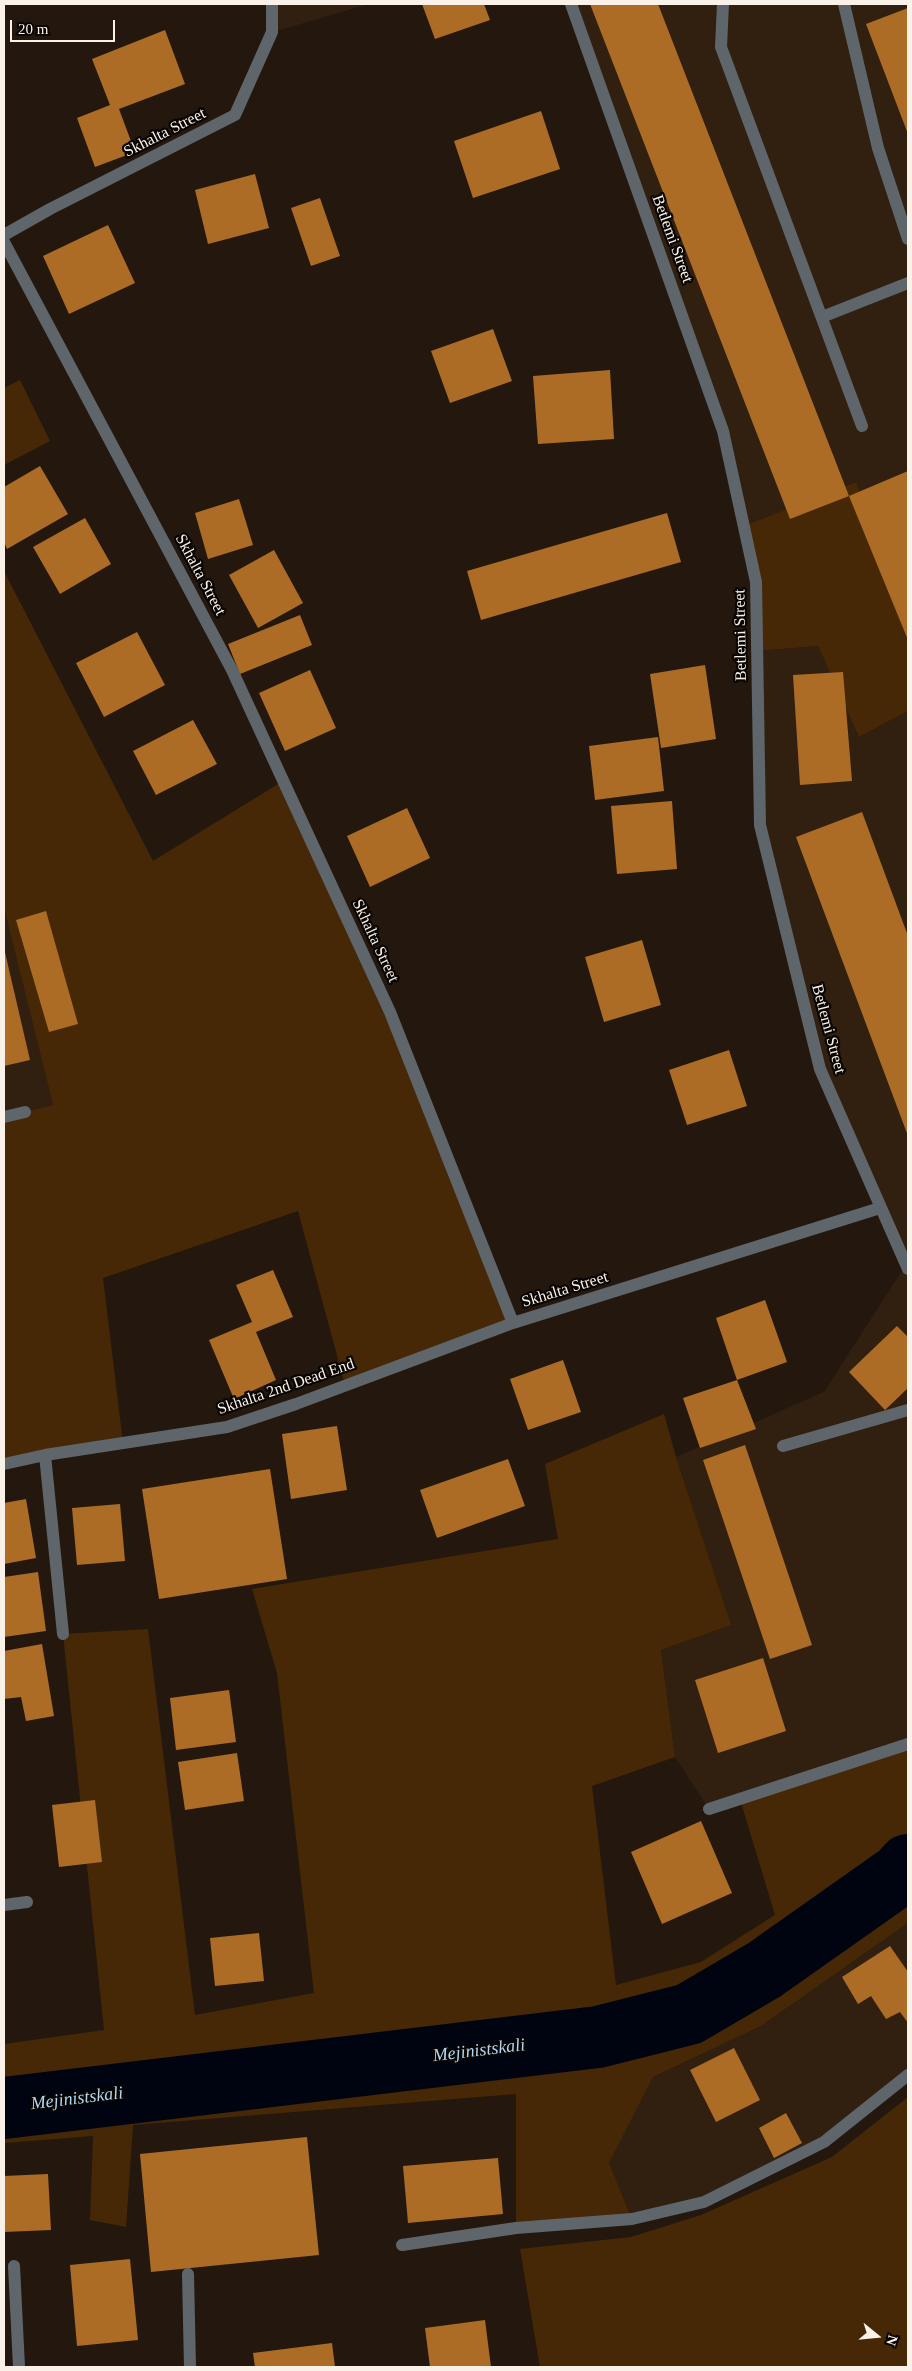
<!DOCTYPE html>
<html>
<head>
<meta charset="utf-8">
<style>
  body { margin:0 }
  #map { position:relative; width:912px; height:2371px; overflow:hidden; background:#24180e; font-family:Georgia,serif }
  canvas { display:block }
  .frame { position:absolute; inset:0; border:5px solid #faf1e9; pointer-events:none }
  .north { position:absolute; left:852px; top:2311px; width:50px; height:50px; -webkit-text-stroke:4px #090503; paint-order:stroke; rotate:107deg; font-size:14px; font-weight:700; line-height:20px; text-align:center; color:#faf1e9 }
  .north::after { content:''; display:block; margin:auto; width:18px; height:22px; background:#faf1e9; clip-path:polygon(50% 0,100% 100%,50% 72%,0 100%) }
  .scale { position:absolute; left:10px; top:20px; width:105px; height:22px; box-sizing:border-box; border:2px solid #faf1e9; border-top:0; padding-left:6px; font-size:15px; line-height:18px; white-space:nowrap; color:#faf1e9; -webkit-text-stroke:4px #090503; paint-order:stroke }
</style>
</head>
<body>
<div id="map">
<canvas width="912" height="2371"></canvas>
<div class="frame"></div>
<div class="north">N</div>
<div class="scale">20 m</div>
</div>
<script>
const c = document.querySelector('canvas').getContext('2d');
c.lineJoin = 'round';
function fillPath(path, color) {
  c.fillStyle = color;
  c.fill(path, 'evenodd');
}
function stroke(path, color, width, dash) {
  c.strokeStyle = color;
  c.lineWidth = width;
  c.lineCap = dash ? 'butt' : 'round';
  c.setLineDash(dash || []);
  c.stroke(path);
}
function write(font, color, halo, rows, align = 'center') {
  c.font = font + ' Georgia,serif';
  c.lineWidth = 4.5;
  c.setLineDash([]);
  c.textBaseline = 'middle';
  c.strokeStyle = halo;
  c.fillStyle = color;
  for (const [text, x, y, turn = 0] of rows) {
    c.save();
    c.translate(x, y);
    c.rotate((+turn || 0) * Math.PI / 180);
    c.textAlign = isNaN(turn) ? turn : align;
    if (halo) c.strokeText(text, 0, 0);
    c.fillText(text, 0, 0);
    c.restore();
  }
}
fillPath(new Path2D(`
  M273,4H369L273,32Z
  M571,4H908V618L856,482L744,526L723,431Z
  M818,646L859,737L908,711V1744L709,1809L675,1757L661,1650L730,1625L676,1457L824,1392L905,1266L820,1069L760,825L757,651Z
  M4,908L53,1105L4,1117Z
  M908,1923V2075L824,2142L704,2202L632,2219L609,2163L653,2077L761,2026Z`), '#312010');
fillPath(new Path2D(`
  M20,380L50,441L4,465V388Z
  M856,482L908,618V711L859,737L818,646L757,651L744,526Z
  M4,571L153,861L283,781L335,893L513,1323L345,1385L298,1211L103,1278L123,1443L4,1464V1117L53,1105L4,908Z
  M664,1414L676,1457L731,1625L661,1650L675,1757L592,1786L616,1985L701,1962L775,1915L740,1799L908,1744V1923L761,2026L653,2077L609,2163L632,2219L516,2228V2094L133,2125L126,2227L90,2220L93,2136L4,2143V2044L104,2030L63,1634L148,1629L195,2015L314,1993L277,1673L252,1589L558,1539L545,1464Z
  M908,2097V2367H540L520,2249L631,2237L701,2215L832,2157Z`), '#462806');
stroke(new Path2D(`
  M4,2108L598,2037L689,2014L764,1970L900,1874L908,1865`), '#000411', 62);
fillPath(new Path2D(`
  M422,4H484L490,20L435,39Z
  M590,4H658L849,496L790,519Z
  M908,8V134L866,24Z
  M165,30L185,84L119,109L135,152L95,167L77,118L110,105L92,59Z
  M541,111L560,169L473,198L454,141Z
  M255,174L269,228L208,244L195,190Z
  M320,198L340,256L311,266L291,208Z
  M108,225L135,283L69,314L43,256Z
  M493,329L512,381L450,403L431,351Z
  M610,370L614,439L538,444L533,376Z
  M40,466L68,514L7,549L4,542V487Z
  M908,471V640L849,496Z
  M239,499L253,545L208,559L195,513Z
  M667,513L681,562L481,620L467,571Z
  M85,518L111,564L60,594L33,547Z
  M274,550L303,603L258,628L229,575Z
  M300,615L312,645L240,674L228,644Z
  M137,632L165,685L104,717L76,663Z
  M705,665L716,739L661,748L650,674Z
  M310,670L336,728L285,751L259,693Z
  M843,672L852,781L800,785L793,675Z
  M193,720L217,764L156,795L133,751Z
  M658,737L664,791L595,800L589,746Z
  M672,801L677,869L617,874L611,806Z
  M407,808L430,858L370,887L347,836Z
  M862,812L908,936V1136L796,837Z
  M46,911L78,1024L49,1032L16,920Z
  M642,940L661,1005L604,1022L585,957Z
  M4,948L30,1060L4,1066Z
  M729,1050L747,1106L687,1125L669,1070Z
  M273,1270L293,1317L256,1332L276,1380L234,1399L209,1340L252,1322L236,1285Z
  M765,1300L787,1362L737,1380L716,1318Z
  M897,1326L908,1337V1388L885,1410L849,1372Z
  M563,1360L581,1412L528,1430L510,1379Z
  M737,1380L756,1429L700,1448L683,1398Z
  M337,1426L347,1490L291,1499L282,1434Z
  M745,1445L812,1645L770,1659L703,1460Z
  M508,1459L525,1506L437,1538L420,1490Z
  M270,1469L287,1579L159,1599L142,1489Z
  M26,1499L36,1558L4,1564V1503Z
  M120,1504L125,1561L77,1565L72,1508Z
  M38,1572L46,1631L4,1637V1577Z
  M42,1644L54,1716L26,1721L21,1697L4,1699V1651Z
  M763,1658L786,1731L718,1753L695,1680Z
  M229,1690L236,1742L176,1750L170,1698Z
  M237,1753L244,1801L185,1810L178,1762Z
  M95,1800L102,1862L59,1867L52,1805Z
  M701,1821L732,1893L662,1924L631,1852Z
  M259,1933L264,1981L215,1986L210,1938Z
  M890,1946L908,1972V2023L900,2012L886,2019L871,1996L858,2004L842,1977Z
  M734,2048L760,2100L716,2122L690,2070Z
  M786,2113L802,2143L774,2158L759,2128Z
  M307,2137L319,2255L151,2272L140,2154Z
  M498,2158L503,2214L408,2223L403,2166Z
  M48,2174L51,2230L4,2232V2176Z
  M130,2259L138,2340L77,2346L70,2265Z
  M485,2320L491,2367H430L425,2328Z
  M332,2343L335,2367H255L253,2353Z`), '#ad6c26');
stroke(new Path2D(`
  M571,4L723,431L756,582L760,825L820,1069L908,1269
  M723,4L721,47L862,426
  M844,4L878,148L908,239
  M4,235L50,209L235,115L272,32V4
  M4,242L232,670L390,1012L513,1323
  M822,317L908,283
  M4,1117L25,1112
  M783,1446L908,1410
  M45,1455L63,1634
  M4,1464L45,1455L227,1427L296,1404L513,1323L880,1208
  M709,1809L908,1744
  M4,1905L27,1902
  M402,2245L516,2228L632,2219L704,2202L824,2142L908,2075
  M14,2266L19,2367
  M188,2274L190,2367`), '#5e666b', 12);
write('16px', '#faf1e9', '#090503', [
  ["Skhalta Street",165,133,-27],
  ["Betlemi Street",672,239,70],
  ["Skhalta Street",200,575,62],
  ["Betlemi Street",741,635,-91],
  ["Skhalta Street",375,941,65],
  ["Betlemi Street",828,1029,75],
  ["Skhalta Street",565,1290,-17],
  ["Skhalta 2nd Dead End",286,1387,-19]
]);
write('italic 18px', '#afd7f4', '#090503', [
  ["Mejinistskali",479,2051,-7],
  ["Mejinistskali",77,2099,-7]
]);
</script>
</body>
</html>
